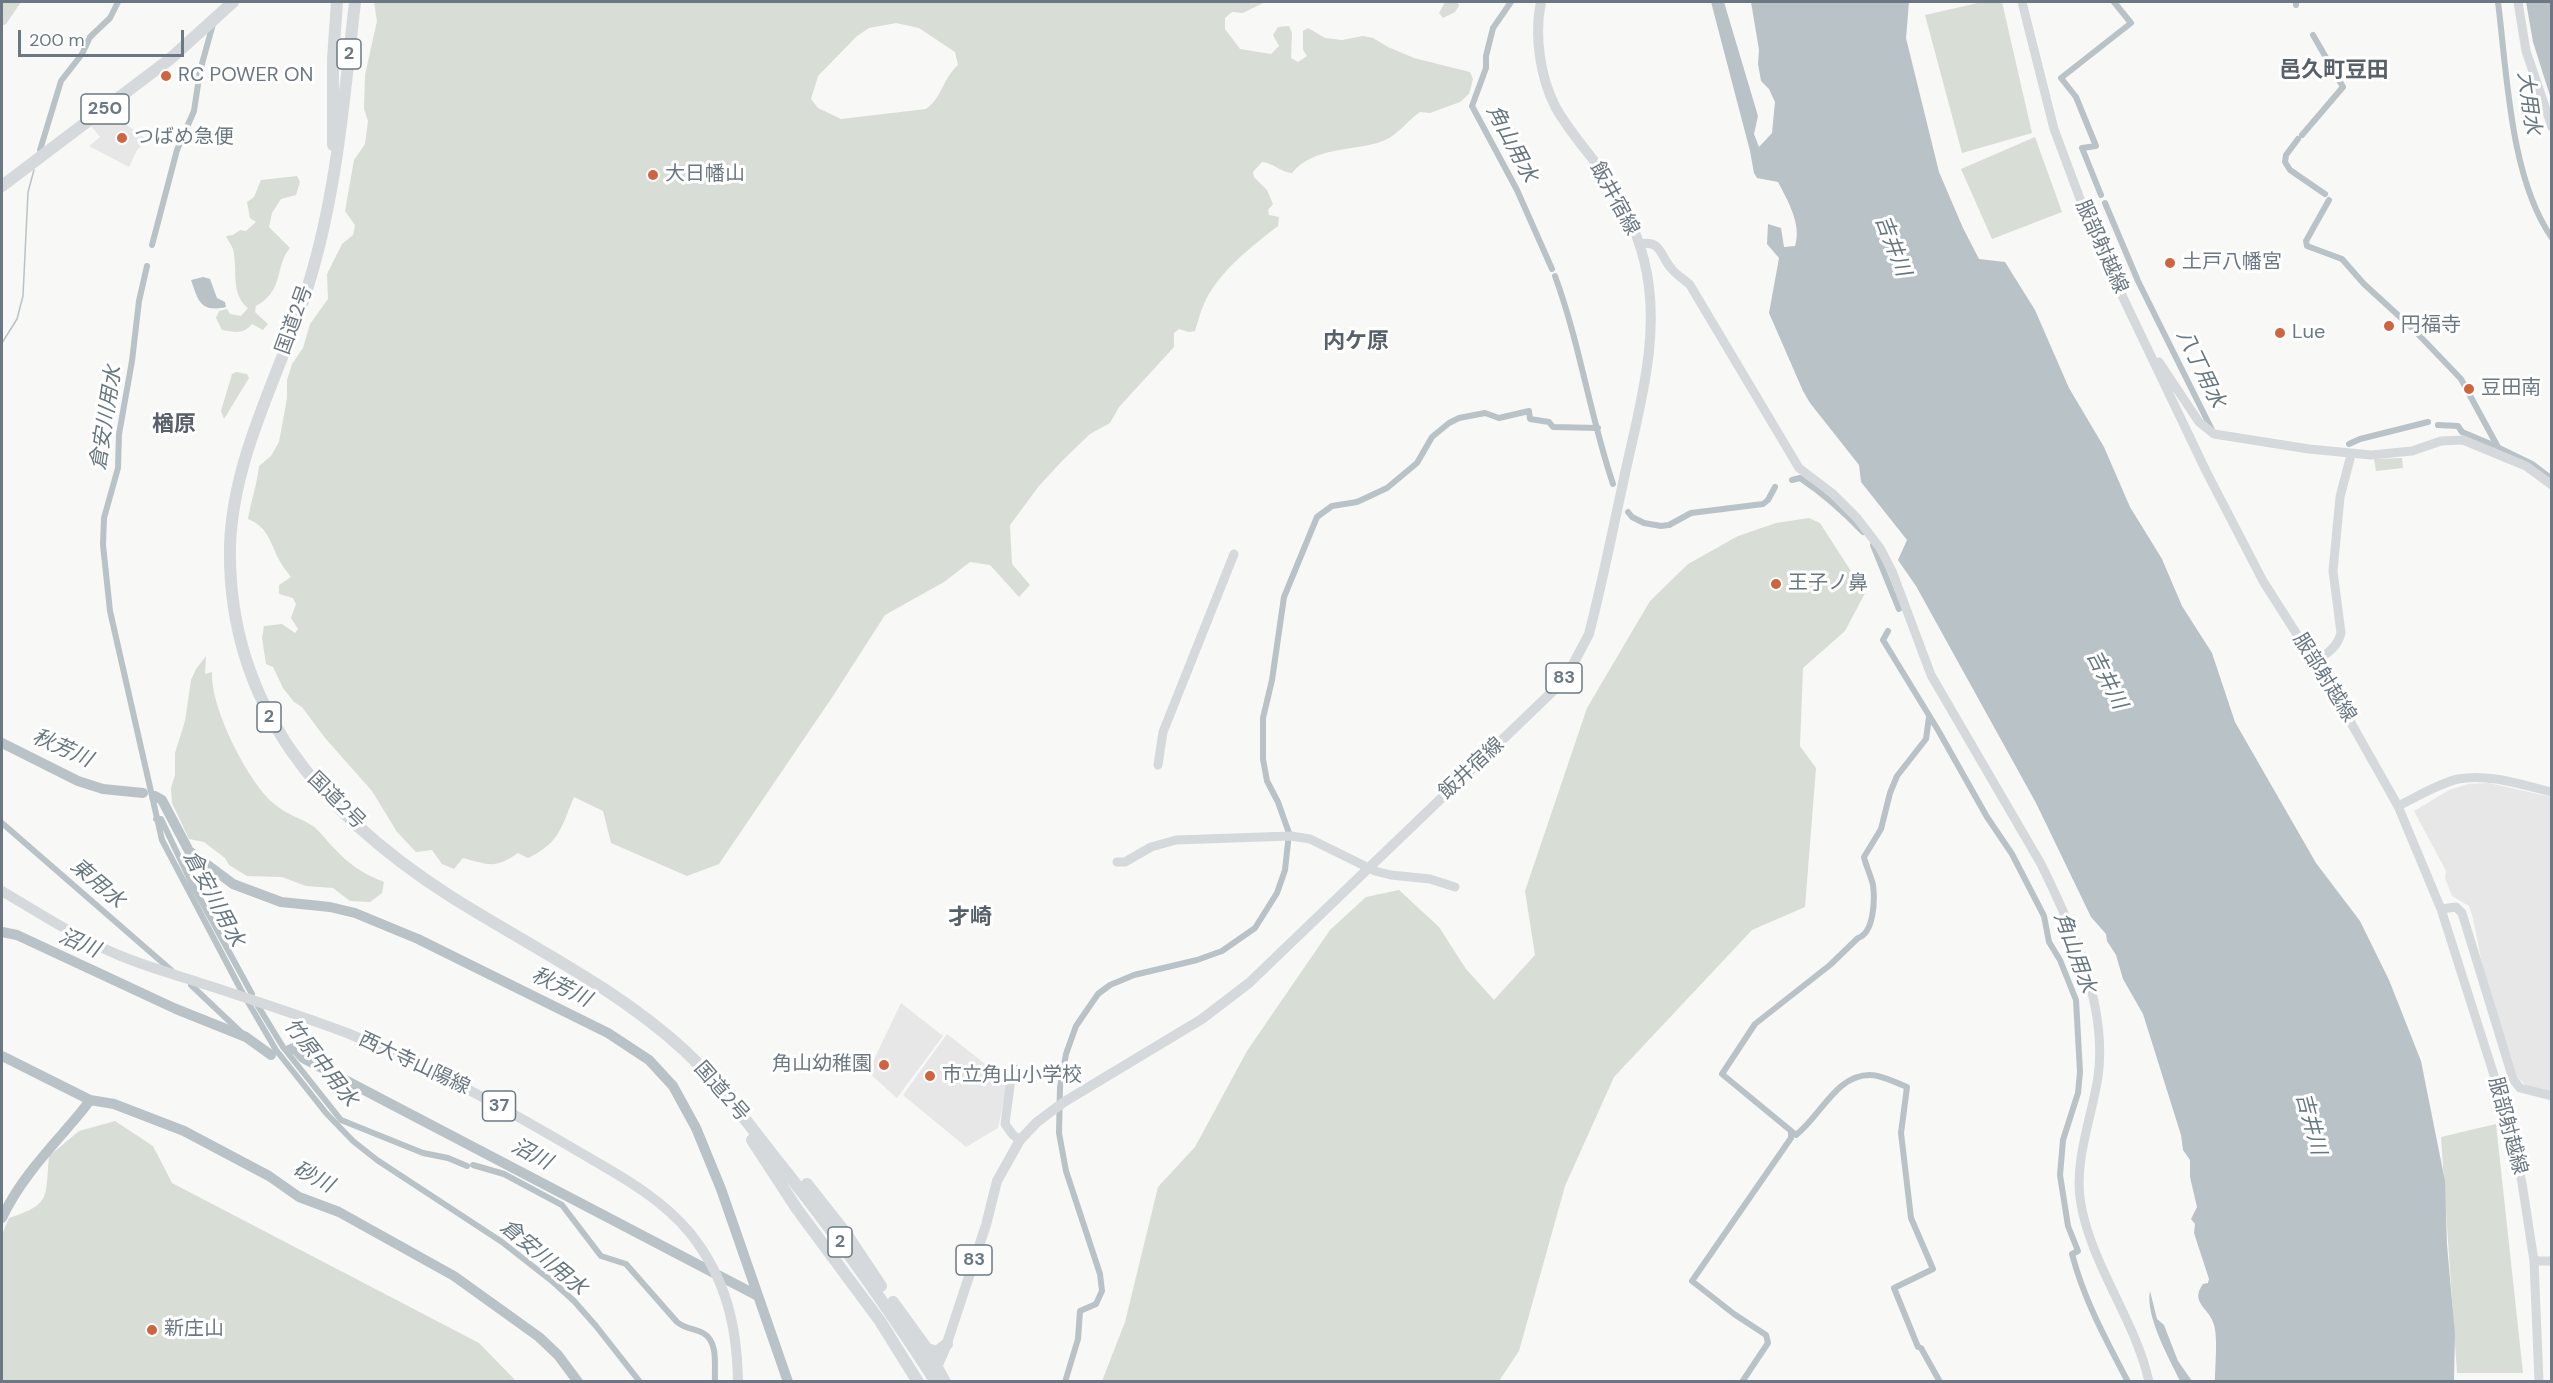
<!DOCTYPE html>
<html>
<head>
<meta charset="utf-8">
<style>
  body { margin:0 }
  #map { position:relative; width:2553px; height:1383px; overflow:hidden; background:#f8f8f6; font-family:"DM Sans",sans-serif }
  canvas { display:block }
  .frame { position:absolute; inset:0; border:3px solid #6b7883; pointer-events:none }
  .scale { position:absolute; left:18px; top:30px; width:166px; height:27px; box-sizing:border-box; border:3px solid #6b7883; border-top:0; padding-left:8px; font-size:18px; line-height:21px; white-space:nowrap; color:#6b7883; -webkit-text-stroke:4px #fff; paint-order:stroke }
</style>
</head>
<body>
<div id="map">
<canvas width="2553" height="1383"></canvas>
<div class="frame"></div>
<div class="scale">200 m</div>
</div>
<script>
const c = document.querySelector('canvas').getContext('2d');
c.lineJoin = 'round';
function fillPath(path, color) {
  c.fillStyle = color;
  c.fill(path, 'evenodd');
}
function stroke(path, color, width, dash) {
  c.strokeStyle = color;
  c.lineWidth = width;
  c.lineCap = dash ? 'butt' : 'round';
  c.setLineDash(dash || []);
  c.stroke(path);
}
function write(font, color, halo, rows, align = 'center') {
  c.font = font + ' "DM Sans","Noto Sans JP",sans-serif';
  c.lineWidth = 6;
  c.setLineDash([]);
  c.textBaseline = 'middle';
  c.strokeStyle = halo;
  c.fillStyle = color;
  for (const [text, x, y, turn = 0] of rows) {
    c.save();
    c.translate(x, y);
    c.rotate((+turn || 0) * Math.PI / 180);
    c.textAlign = isNaN(turn) ? turn : align;
    if (halo) c.strokeText(text, 0, 0);
    c.fillText(text, 0, 0);
    c.restore();
  }
}
fillPath(new Path2D(`
  M111,110L124,123L148,140L137,150L129,167L89,146L100,137L91,126Z
  M2489,783L2551,797V1092L2528,1087L2517,1077L2484,974L2473,918L2469,906L2452,896L2445,878L2446,871L2414,811L2449,790L2468,784Z
  M901,1003L943,1036L897,1098L868,1072Z
  M947,1034L1008,1082L998,1128L966,1147L903,1095Z`), '#e6e7e6');
fillPath(new Path2D(`
  M2,2H21L6,24L2,26Z
  M374,2H1265L1243,13L1232,12L1225,18V29L1240,49L1271,54L1279,46L1273,35L1278,27L1289,26L1292,33L1291,58L1298,62L1307,56L1303,50V31L1308,28L1325,38L1342,40L1363,36L1373,38L1388,47L1414,58L1470,72L1473,79L1469,94L1460,102L1430,113L1420,112C1407,121 1398,135 1383,141C1353,152 1314,146 1292,173C1282,173 1274,163 1262,162L1253,172L1254,177L1267,190L1273,204L1268,210L1269,215L1279,217L1278,226C1251,247 1218,272 1204,304C1200,312 1198,322 1195,331L1189,332L1179,329L1174,333V347L1119,407L1110,423L1090,434L1062,461L1039,486L1010,525L1012,564L1030,585L1019,597L990,565L970,562L944,582L885,615L833,696L719,864L687,876L611,843L603,811L574,797C561,827 560,843 528,858L518,853C495,869 489,865 463,858L454,869L442,864L432,850L416,852L397,832L372,791L325,738L302,707L294,702L283,688L273,667L266,664L262,638L264,626L282,624L295,633L298,629L291,618L296,604L293,598L279,594V585L291,577C286,571 281,564 277,556C270,540 266,526 248,519C251,501 257,484 259,466L271,456L279,442L287,398V380L292,364L303,348L310,324L328,299L327,274L342,244L353,235L355,225L345,211L354,160L365,144L368,121L364,109L365,75L377,21ZM896,23L919,28L955,52L958,65C943,78 942,98 926,109L841,119L818,108L811,99L818,76L857,36L869,28Z
  M1445,2H1458L1459,6L1455,12L1443,18L1439,13Z
  M1982,2H2002L2032,133L1962,153L1925,15Z
  M2035,137L2062,212L1992,239L1961,169Z
  M297,176L300,182L296,195L281,199L272,213L269,227L290,248C274,267 285,290 256,306L255,312L268,324L263,330L252,324C243,335 235,332 222,330L216,318L219,311L227,309L230,314L241,316L248,308C230,294 238,269 233,249C231,244 228,241 226,236L233,235L240,230L246,231L256,222L250,218L247,202L254,197L261,180Z
  M236,372L247,374L249,378L224,419L221,411L232,374Z
  M2402,458L2403,468L2376,471L2374,459Z
  M1809,518L1820,523L1865,593L1845,631L1803,668L1800,746L1816,768L1805,907L1752,930L1614,1077L1565,1186L1519,1351L1499,1381H1102L1125,1322L1158,1187L1195,1147L1247,1051L1330,930L1366,897L1399,890L1439,927L1466,969L1494,1000L1535,955L1525,891L1587,708L1650,601L1688,564L1738,536L1776,523Z
  M206,656L205,674L212,672C210,707 247,780 273,803C287,815 299,817 313,826C320,831 326,840 332,846C347,863 363,874 384,882L382,893L370,902L350,901L333,888L306,886L282,877L247,876L229,865L225,858L204,842L189,839L172,803L171,788L175,775V753L185,721L191,680L196,669Z
  M115,1121L153,1146L172,1183L479,1343L516,1381H2V1234L9,1218C52,1204 45,1198 49,1156L79,1131Z
  M2496,1124L2523,1373H2457L2441,1137Z`), '#d8ddd6');
fillPath(new Path2D(`
  M1711,2H1724L1758,116L1754,134L1759,147L1772,133L1775,102L1769,89L1761,81L1758,64L1759,50L1751,2H1909L1906,38L1939,172L1963,228L1979,259L2005,262L2035,310L2069,388L2104,447L2130,507L2162,559L2182,606L2212,653L2235,722L2316,863L2360,921L2389,980L2421,1061L2445,1181L2447,1245L2455,1334L2454,1381H2215C2215,1366 2218,1339 2214,1325C2210,1308 2189,1303 2203,1284L2208,1283L2209,1279L2194,1233L2195,1224L2191,1219L2197,1207L2190,1177V1160L2183,1150L2181,1135L2143,1014L2123,979L2116,955L2107,941L2106,934L2091,917L2036,803L1916,586L1898,560L1907,540L1861,482L1859,465L1810,403L1803,391L1769,313L1779,258L1767,244L1768,224L1781,228L1784,247L1795,246C1802,225 1788,201 1778,182L1757,178L1754,173L1750,151Z
  M2526,2H2551V99L2533,42Z
  M203,277L210,279L217,298L225,302L226,307C200,313 198,300 191,280Z
  M2150,1291L2157,1319L2164,1325L2178,1361L2192,1381H2180C2169,1358 2145,1316 2150,1291Z`), '#b9c2c6');
stroke(new Path2D(`
  M2,343L17,319L23,296L28,192L34,170`), '#b9c2c6', 1.5);
stroke(new Path2D(`
  M1511,2L1493,28L1486,56V68L1472,106L1517,190L1552,269
  M2296,2V5
  M2498,2C2507,73 2510,178 2552,238
  M2302,135L2343,87L2313,35
  M2298,139L2286,155L2285,162L2290,170L2325,194
  M40,150L61,81L82,54L90,37L110,18L118,2
  M2101,195L2082,148L2096,146L2076,97L2061,78L2131,23L2114,2
  M2329,200L2306,241L2307,246L2342,259L2364,284L2411,327
  M2105,203L2138,281L2212,430
  M152,245L177,150L194,111L200,71L213,24
  M147,266L139,301L132,361L119,434L118,468L104,518L103,545L110,611L162,840L241,990L276,1050L326,1113L353,1141L377,1160L502,1242L553,1282L574,1301L596,1326L640,1382
  M1555,276C1580,344 1590,416 1613,484
  M2416,332L2461,379L2499,449
  M2438,425L2458,426L2462,432L2493,445
  M2349,444L2360,439L2428,422
  M2499,448L2532,464L2552,479
  M1792,480L1800,478C1824,494 1844,512 1863,532
  M1628,512L1632,517L1644,523L1661,526L1669,525L1691,513L1763,504L1768,500L1775,487
  M1873,545L1899,609
  M1888,631L1883,640L1938,730L1987,817L2012,854L2044,916L2049,942L2060,960L2076,1000L2080,1072L2078,1093L2063,1140L2060,1175L2068,1226L2078,1251L2072,1254C2084,1300 2106,1340 2128,1382
  M1929,717L1926,739L1897,776L1890,793L1881,829L1864,857C1866,866 1871,876 1873,885C1875,900 1874,933 1858,938L1830,965L1755,1024L1722,1074L1796,1135C1821,1116 1836,1074 1871,1075C1882,1075 1896,1083 1907,1087L1901,1133L1911,1218L1933,1269L1894,1288L1918,1347L1921,1348L1940,1382
  M156,819H161L192,884L252,994
  M2,823L171,970
  M191,985L246,1037
  M258,1006L283,1047L341,1120L423,1153L448,1158L467,1166
  M473,1165L504,1174L562,1205L601,1256L626,1264L677,1322C687,1330 694,1328 703,1333C719,1342 714,1366 715,1382
  M1065,1382L1078,1339L1080,1311L1096,1304L1102,1291L1100,1274L1066,1171L1059,1133L1060,1087L1066,1054L1076,1026L1098,994L1110,985L1134,975L1197,960L1222,951L1255,928L1277,893L1285,870L1289,833L1278,802L1267,781L1263,759V718L1272,680L1284,597L1317,517L1332,506L1357,502L1387,488L1417,463L1432,437L1449,423L1459,418L1485,413L1499,418L1529,411L1530,419L1549,422L1553,427L1598,428
  M1742,1382L1768,1343L1766,1335L1734,1314L1692,1281L1791,1138V1131`), '#b9c2c6', 6);
stroke(new Path2D(`
  M2,743L78,781L103,789L143,793
  M155,796L162,800L189,851L233,884L281,902L330,907L355,913L418,939L608,1033L649,1060L673,1086L696,1128L721,1189L788,1382
  M2,932L17,935L176,1009L246,1037L271,1055
  M289,1050L294,1048L303,1058L758,1296
  M2,1056L90,1100L114,1104L184,1131L269,1176L299,1197L339,1212L454,1276L539,1337L558,1355L578,1382
  M2,1218C16,1187 41,1158 64,1132C73,1121 82,1112 90,1100`), '#b9c2c6', 10);
stroke(new Path2D(`
  M2022,2L2054,129L2095,239L2206,471L2263,581L2333,691L2398,806L2441,909L2507,1116L2522,1183L2534,1261L2539,1382
  M2518,2L2526,51L2552,127
  M1639,244C1662,240 1659,254 1671,268C1676,275 1684,279 1690,285L1799,468L1832,493L1857,518L1880,548L1892,571L1931,675L2041,864C2072,927 2108,1005 2098,1077C2092,1116 2075,1158 2080,1198C2089,1263 2135,1318 2149,1382
  M2159,362L2199,422L2214,434L2309,449L2371,455L2412,451L2441,441L2463,440L2526,466L2552,485
  M2314,661C2327,654 2337,648 2341,633L2333,571L2340,497L2351,455
  M1158,765L1163,732L1234,554
  M2398,806C2417,797 2437,784 2458,779C2489,773 2522,785 2552,792
  M1117,862H1125L1151,847L1176,840L1291,836L1310,839L1375,871L1391,875L1430,879L1455,887
  M2441,909L2456,907L2462,913L2513,1079L2520,1088L2552,1096
  M1015,1069L1010,1086L1005,1124L1013,1135L1020,1140
  M2534,1261H2552`), '#d5d9dc', 9);
stroke(new Path2D(`
  M2,891C41,914 79,939 121,956C150,968 180,976 210,986C256,1001 302,1016 347,1033C425,1064 497,1104 569,1146C611,1171 658,1194 690,1233C726,1278 737,1325 738,1382
  M934,1374L945,1349L986,1225L997,1181L1020,1140L1037,1122L1064,1102L1202,1019L1249,983L1553,691L1568,674L1589,634C1602,584 1612,533 1623,483C1638,411 1663,334 1644,260C1636,229 1622,200 1604,174C1588,152 1569,131 1556,108C1540,78 1534,35 1541,2`), '#d5d9dc', 10);
stroke(new Path2D(`
  M355,2C344,98 337,193 308,286C281,373 233,454 230,546C227,706 322,814 450,896C529,946 614,986 684,1050C717,1081 744,1118 772,1154C831,1227 885,1303 936,1382
  M333,145V59L337,2
  M2,186L170,59L233,2
  M752,1140L797,1209L880,1321L918,1382
  M807,1184L847,1235L881,1286
  M893,1302L927,1349L945,1382
  M927,1349L937,1352L947,1344`), '#d5d9dc', 12);
for (const [x, y, r, color] of [
  [166,76,6,"#cf6540"],
  [122,138,6,"#cf6540"],
  [653,175,6,"#cf6540"],
  [2170,263,6,"#cf6540"],
  [2389,326,6,"#cf6540"],
  [2280,333,6,"#cf6540"],
  [2469,389,6,"#cf6540"],
  [1776,584,6,"#cf6540"],
  [884,1065,6,"#cf6540"],
  [930,1076,6,"#cf6540"],
  [152,1330,6,"#cf6540"]
]) {
  const dot = new Path2D();
  dot.arc(x, y, r, 0, 2 * Math.PI);
  c.fillStyle = color;
  c.fill(dot);
  stroke(dot, '#fff', 2);
}
for (const [x, y, w] of [
  [349,54,24],
  [105,109,48],
  [1564,678,36],
  [269,717,24],
  [499,1106,33],
  [840,1242,24],
  [974,1260,36]
]) {
  const box = new Path2D();
  box.roundRect(x - w / 2, y - 15, w, 30, 4.5);
  c.fillStyle = '#fff';
  c.fill(box);
  stroke(box, '#6b7883', 1.5);
}
write('bold 18px', '#6b7883', null, [
  ["2",349,54],
  ["250",105,109],
  ["83",1564,678],
  ["2",269,717],
  ["37",499,1106],
  ["2",840,1242],
  ["83",974,1260]
]);
write('20px', '#6b7883', '#fff', [
  ["RC POWER ON",178,76],
  ["つばめ急便",134,138],
  ["大日幡山",665,175],
  ["土戸八幡宮",2182,263],
  ["円福寺",2401,326],
  ["Lue",2292,333],
  ["豆田南",2481,389],
  ["王子ノ鼻",1788,584],
  ["角山幼稚園",872,1065,"right"],
  ["市立角山小学校",942,1076],
  ["新庄山",164,1330]
], 'left');
write('20px', '#6b7883', '#fff', [
  ["飯井宿線",1614,199,61],
  ["服部射越線",2101,247,66],
  ["国道2号",295,320,-70],
  ["服部射越線",2324,678,58],
  ["飯井宿線",1472,769,-43],
  ["国道2号",336,801,45],
  ["西大寺山陽線",414,1064,25],
  ["国道2号",721,1092,49],
  ["服部射越線",2507,1126,75]
]);
write('italic 21px', '#67777f', '#fff', [
  ["大用水",2528,103,82],
  ["角山用水",1511,144,62],
  ["吉井川",1892,246,69],
  ["八丁用水",2200,369,64],
  ["倉安川用水",107,418,-81],
  ["吉井川",2106,680,63],
  ["秋芳川",62,749,24],
  ["東用水",97,884,41],
  ["倉安川用水",213,899,62],
  ["沼川",79,944,23],
  ["角山用水",2074,953,70],
  ["秋芳川",561,988,26],
  ["竹原中用水",320,1063,52],
  ["吉井川",2310,1124,75],
  ["沼川",531,1155,28],
  ["砂川",313,1178,27],
  ["倉安川用水",543,1258,40]
]);
write('bold 22px', '#586169', '#fff', [
  ["邑久町豆田",2334,71],
  ["内ケ原",1356,342],
  ["楢原",174,425],
  ["才崎",970,918]
]);
</script>
</body>
</html>
